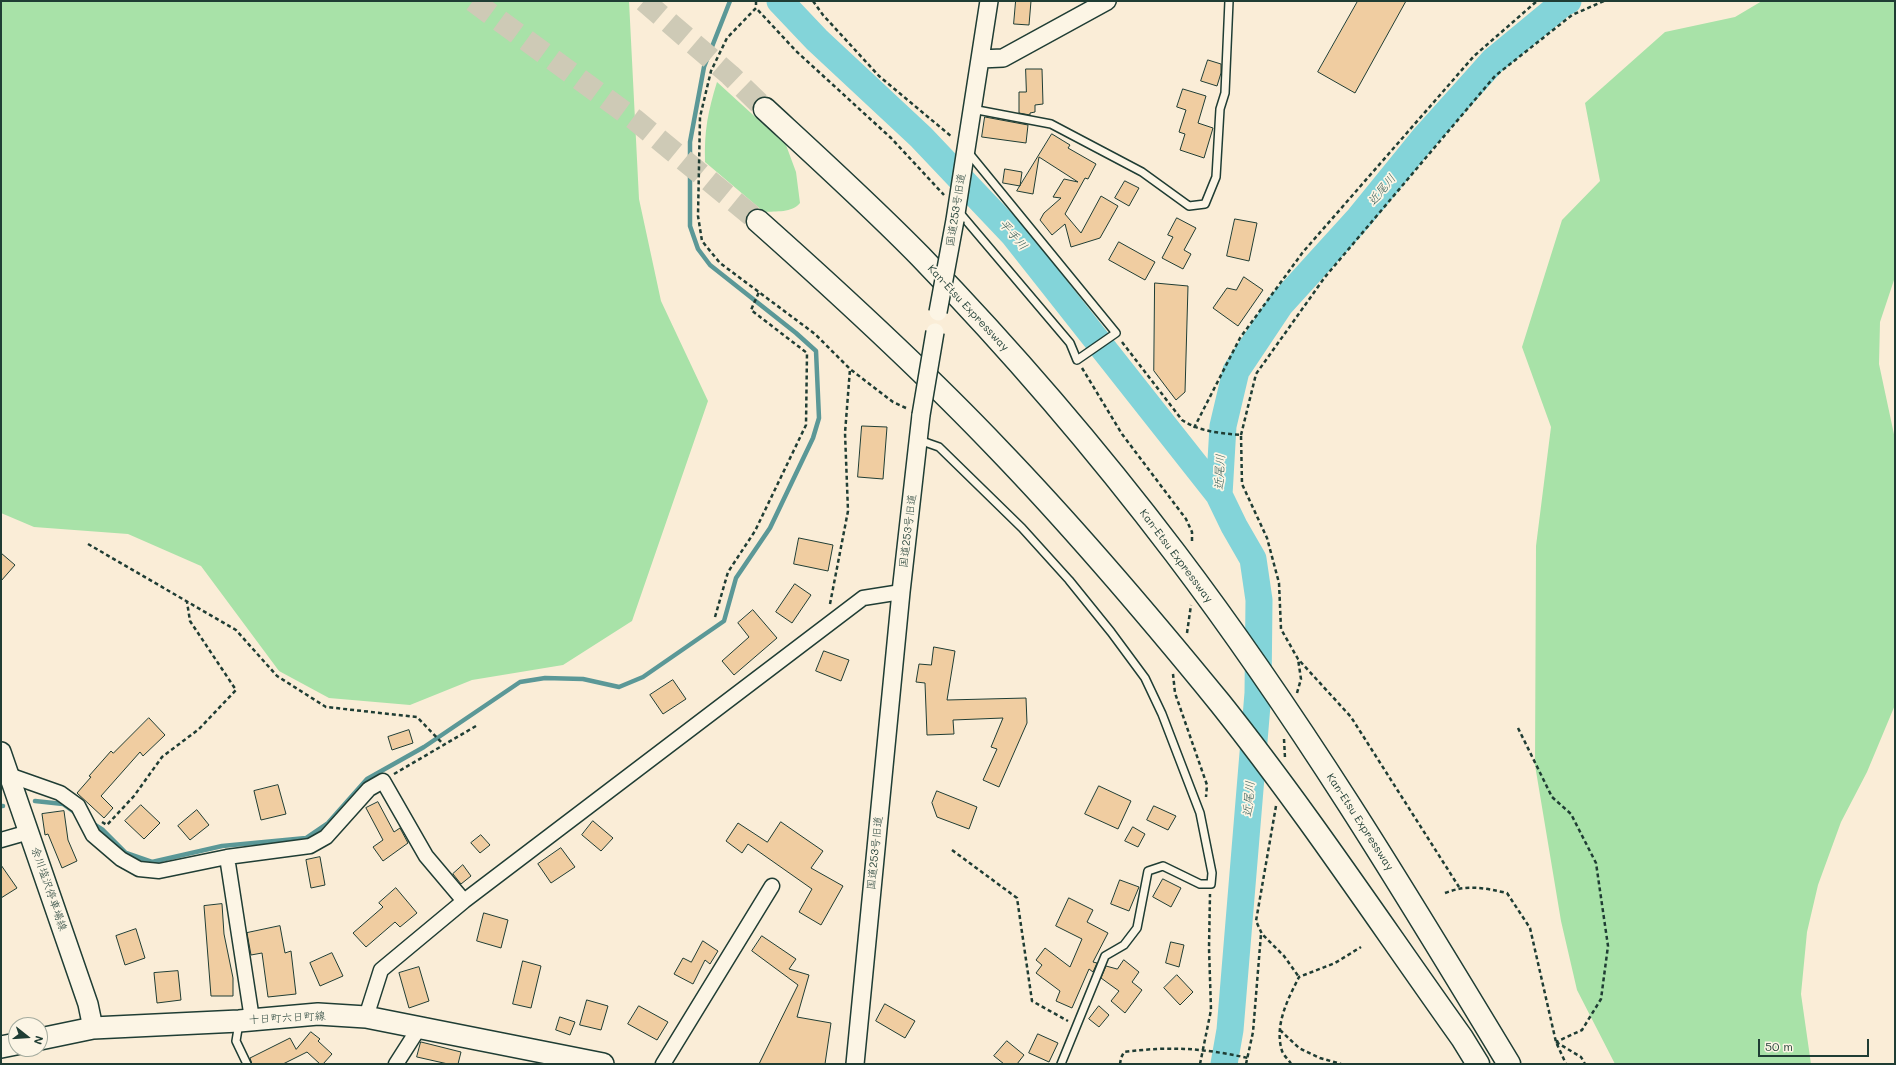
<!DOCTYPE html>
<html>
<head>
<meta charset="utf-8">
<style>
  body { margin:0 }
  #map { position:relative; width:1896px; height:1065px; overflow:hidden; background:#faedd7; font-family:Mali,sans-serif }
  canvas { display:block }
  .frame { position:absolute; inset:0; border:2px solid #1f3d34; pointer-events:none }
  .north { position:absolute; left:8px; top:1017px; width:40px; height:40px; box-sizing:border-box; background:#fcf5e5; border:1px solid #a4ab9e; border-radius:50%; rotate:107deg; font-size:11px; font-weight:700; line-height:16px; text-align:center; color:#1f3d34 }
  .north::after { content:''; display:block; margin:auto; width:14px; height:18px; background:#1f3d34; clip-path:polygon(50% 0,100% 100%,50% 72%,0 100%) }
  .scale { position:absolute; left:1758px; top:1039px; width:111px; height:18px; box-sizing:border-box; border:2px solid #1f3d34; border-top:0; padding-left:5px; font-size:12px; line-height:14px; white-space:nowrap; color:#1f3d34; -webkit-text-stroke:3px #fcf5e5; paint-order:stroke }
</style>
</head>
<body>
<div id="map">
<canvas width="1896" height="1065"></canvas>
<div class="frame"></div>
<div class="north">N</div>
<div class="scale">50 m</div>
</div>
<script>
const c = document.querySelector('canvas').getContext('2d');
c.lineJoin = 'round';
function fillPath(path, color) {
  c.fillStyle = color;
  c.fill(path, 'evenodd');
}
function stroke(path, color, width, dash) {
  c.strokeStyle = color;
  c.lineWidth = width;
  c.lineCap = dash ? 'butt' : 'round';
  c.setLineDash(dash || []);
  c.stroke(path);
}
function write(font, color, halo, rows, align = 'center') {
  c.font = font + ' Mali,"Klee One",sans-serif';
  c.lineWidth = 3.5;
  c.setLineDash([]);
  c.textBaseline = 'middle';
  c.strokeStyle = halo;
  c.fillStyle = color;
  for (const [text, x, y, turn = 0] of rows) {
    c.save();
    c.translate(x, y);
    c.rotate((+turn || 0) * Math.PI / 180);
    c.textAlign = isNaN(turn) ? turn : align;
    if (halo) c.strokeText(text, 0, 0);
    c.fillText(text, 0, 0);
    c.restore();
  }
}
fillPath(new Path2D(`
  M1,1H629L639,199L661,301L708,401L632,621L563,665L472,680L410,705L329,698L279,671L201,566L128,534L34,527L1,513Z
  M1762,1H1895V277L1880,322L1879,364L1895,439V705L1867,772L1841,822L1818,885L1807,932L1801,994L1811,1064H1615L1577,990L1561,921L1535,765L1536,546L1551,427L1522,347L1562,220L1600,181L1585,103L1665,32L1735,17Z
  M717,82L786,145L796,172L800,203C792,213 776,211 764,212L705,162C704,131 708,111 717,82Z`), '#a8e2a8');
stroke(new Path2D(`
  M35,801L63,804L77,814
  M1,806H3
  M92,823L103,830L126,853L152,862L222,846L306,838L328,823L367,779L424,747L520,682L545,678L583,679L619,687L643,677L724,621L736,578L770,528L813,438L819,418L816,351L796,333L710,265L698,249L690,226V142L704,67L730,1`), '#5b9897', 4.5);
stroke(new Path2D(`
  M780,1L817,40L921,137L1013,234L1219,495
  M1224,1064L1230,1030L1258,693L1259,600L1253,559L1234,526L1219,495L1223,426L1236,371L1280,305L1359,218L1424,138L1493,61L1563,3L1568,1`), '#83d4d9', 27);
const building = new Path2D(`
  M1016,1H1031L1029,25L1014,24Z
  M1358,1H1406L1355,93L1318,72Z
  M1208,60L1221,64V73L1217,86L1201,81Z
  M1026,69H1042L1043,104L1035,105V112L1030,113V115L1019,113V92H1026Z
  M1183,89L1206,96L1198,123L1213,128L1204,158L1180,150L1185,134L1179,132L1186,110L1177,107Z
  M985,117L1028,125L1026,143L982,137Z
  M1052,134L1070,145L1068,148L1096,164L1088,179L1085,178L1065,214L1081,233L1101,196L1118,206L1100,238L1071,247L1065,224L1052,235L1040,220L1044,213L1061,198L1053,197L1064,179L1078,182L1039,157L1033,194L1017,191Z
  M1005,169L1022,172L1020,186L1003,183Z
  M1125,181L1139,188L1129,206L1115,198Z
  M1177,218L1196,228L1184,250L1191,254L1183,269L1162,258L1173,237L1168,235Z
  M1235,219L1257,223L1249,261L1227,256Z
  M1119,242L1155,262L1145,280L1109,260Z
  M1244,277L1263,290L1238,326L1213,308L1227,288L1236,290Z
  M1155,283L1188,286L1185,392L1176,400L1154,371Z
  M862,426L887,427L883,479L858,477Z
  M799,538L833,545L828,571L794,564Z
  M1,553L15,565L1,581Z
  M795,584L811,595L792,623L776,612Z
  M753,610L777,638L734,675L722,661L749,637L738,623Z
  M934,647L955,651L947,700L1026,698L1027,723L999,787L983,780L997,749L991,747L1003,718L953,720L954,734L927,735L925,683L916,682L919,664L931,665Z
  M824,651L849,660L841,681L816,671Z
  M673,680L686,699L663,714L650,695Z
  M149,718L165,735L143,756L140,752L101,796L113,808L104,818L77,793L91,777L89,776L111,751L113,753Z
  M409,730L413,743L392,750L388,737Z
  M278,785L286,814L261,820L254,791Z
  M1099,786L1131,801L1118,829L1085,814Z
  M937,791L977,807L969,829L937,817L932,803Z
  M378,802L394,832L400,828L408,843L383,861L373,847L383,840L366,808Z
  M141,805L160,823L144,839L125,821Z
  M1154,806L1176,816L1168,830L1147,820Z
  M197,810L209,825L190,840L178,826Z
  M64,811L68,840L77,861L62,868L48,834L45,835L42,814Z
  M593,821L613,838L601,851L582,835Z
  M781,822L823,851L811,868L843,886L821,925L799,912L812,889L748,844L742,853L726,841L738,823L767,842Z
  M1133,827L1145,834L1138,847L1125,841Z
  M481,835L490,845L480,853L471,843Z
  M561,848L575,867L551,883L538,864Z
  M320,857L325,885L311,888L306,860Z
  M1,865L17,888L1,898Z
  M463,865L471,876L461,884L453,874Z
  M1163,879L1181,888L1171,907L1153,897Z
  M1120,880L1139,887L1129,911L1111,904Z
  M396,888L417,913L400,927L395,922L366,947L353,933L383,907L379,903Z
  M1069,898L1093,910L1087,922L1108,933L1093,962L1097,963L1093,972L1089,969L1072,1008L1056,1001L1060,991L1036,973L1042,965L1036,960L1045,948L1070,967L1082,939L1056,926Z
  M222,904L224,934L233,978V996H211L204,906Z
  M484,913L508,920L501,948L477,941Z
  M280,926L285,953L291,951L296,994L268,997L262,953L251,955L247,933Z
  M136,929L145,958L125,965L116,936Z
  M762,936L796,959L789,969L809,975L797,1017L831,1023L825,1064H759L798,985L752,951Z
  M703,941L718,951L710,964L705,960L693,984L674,974L683,958L691,962Z
  M1171,942L1184,945L1179,967L1166,963Z
  M332,953L343,976L320,986L310,963Z
  M1124,960L1139,972L1132,982L1142,990L1125,1013L1111,1001L1119,991L1101,978L1106,966L1117,969Z
  M523,961L541,966L531,1008L513,1004Z
  M419,967L429,1001L409,1008L399,973Z
  M178,971L181,1000L157,1003L154,973Z
  M1177,975L1193,992L1180,1005L1164,988Z
  M587,1000L608,1006L601,1030L580,1025Z
  M885,1004L915,1021L905,1038L876,1021Z
  M639,1006L668,1022L657,1040L628,1024Z
  M1099,1006L1109,1015L1099,1027L1089,1019Z
  M560,1017L575,1022L570,1035L556,1030Z
  M311,1032L320,1039L318,1041L332,1054L323,1064H320L307,1052L283,1064H252L250,1058L290,1038L296,1049Z
  M1038,1034L1058,1043L1049,1062L1029,1053Z
  M1007,1041L1024,1055L1017,1064H1004L994,1056Z
  M421,1042L461,1052L458,1064H448L417,1057Z`);
fillPath(building, '#f0cda1');
stroke(building, '#1f3d34', 1);
stroke(new Path2D(`
  M473,1L634,119L758,221
  M644,1L730,75L765,109`), '#cecab6', 22, [22, 11]);
const service = new Path2D(`
  M972,109L1051,124L1142,172L1189,206L1205,204L1216,177L1220,109L1225,93L1229,1
  M959,212L1070,343L1077,360L1116,333L968,152
  M919,440L939,447L1022,528L1069,580L1111,632L1145,678L1162,714L1200,813L1212,873L1211,884H1200L1163,866L1148,871L1137,928L1124,945L1105,956L1061,1064
  M239,1023L236,1041L247,1064`);
const minor = new Path2D(`
  M9,775L60,793L78,806L93,835L121,859L139,869L159,871L227,857L310,846L326,837L369,789L383,781L426,856L464,901
  M1,840L29,832
  M227,857L252,1019
  M366,1017L381,970L464,901L863,598L901,592
  M396,1064L419,1028
  M663,1064L772,886`);
const tertiary = new Path2D(`
  M980,59L1003,58L1107,1
  M955,220L989,1
  M855,1064L901,592L921,415`);
const secondary = new Path2D(`
  M1,752L88,1004L93,1028`);
const primary = new Path2D(`
  M40,1039L93,1028L239,1021L318,1014L366,1017L603,1064
  M1,1047L16,1044`);
const motorway = new Path2D(`
  M765,109C817,157 870,205 920,256C1011,350 1096,449 1175,553C1298,715 1404,890 1509,1064
  M758,221C840,294 922,369 998,449C1076,530 1149,616 1220,703C1306,811 1382,926 1462,1038L1478,1064`);
stroke(service, '#1f3d34', 10);
stroke(minor, '#1f3d34', 17);
stroke(tertiary, '#1f3d34', 20);
stroke(secondary, '#1f3d34', 22);
stroke(primary, '#1f3d34', 24);
stroke(motorway, '#1f3d34', 25);
stroke(new Path2D(`
  M756,1V8
  M813,1L823,15L879,76L952,137
  M1122,342L1182,420C1200,432 1220,433 1241,435L1242,484L1267,538L1279,583L1281,629L1298,659L1351,717L1459,887
  M1082,368L1122,434L1186,519L1192,532V542
  M906,408L893,402L850,369L815,334L720,263L702,241L698,216L700,117L711,71L727,38L756,8L796,51L891,138L944,195
  M1194,428L1240,338L1303,252L1474,56L1537,1
  M1241,435L1256,374L1325,277L1495,76L1572,15L1604,1
  M88,544L236,630L277,676L326,707L417,717L444,745
  M830,604L848,511L845,433L850,369
  M715,617L728,572L755,531L806,425L807,353L751,310L759,292
  M1187,633L1191,605
  M1173,674L1175,693L1207,785L1206,797
  M1297,693L1301,679L1298,659
  M1518,728L1552,797L1571,814L1596,863L1608,946L1601,999L1582,1030L1556,1042
  M1284,739L1285,758
  M394,774L476,726
  M1276,806L1256,921L1262,934L1284,956L1299,977
  M102,822L107,825L134,796L162,757L199,729L236,690L190,621L187,602
  M952,850L1017,898L1032,1001L1068,1021
  M1445,893C1468,884 1484,888 1507,893L1530,928L1556,1042L1566,1064
  M1280,1030L1299,1048L1320,1058L1341,1064
  M1556,1042L1581,1057L1585,1064
  M1120,1064L1121,1058L1124,1052C1170,1046 1202,1048 1248,1058
  M1200,1064L1211,1010L1209,948L1210,894
  M1246,1064L1253,1032L1261,934
  M1291,1064C1289,1060 1284,1056 1282,1051C1274,1025 1288,999 1299,977L1335,963L1361,947`), '#1f3d34', 2.5, [4, 3]);
stroke(service, '#fcf5e5', 7);
stroke(minor, '#fcf5e5', 14);
stroke(tertiary, '#fcf5e5', 17);
stroke(secondary, '#fcf5e5', 19);
stroke(primary, '#fcf5e5', 21);
stroke(motorway, '#fcf5e5', 22);
const tertiaryBridge = new Path2D(`
  M938,312L955,220
  M921,415L935,332`);
stroke(tertiaryBridge, '#1f3d34', 20, []);
stroke(tertiaryBridge, '#fcf5e5', 17);
write('11px', '#1f3d34', '#fcf5e5', [
  ["国道253号旧道",956,210,-81],
  ["Kan-Etsu Expressway",968,308,47],
  ["国道253号旧道",908,531,-83],
  ["Kan-Etsu Expressway",1176,556,53],
  ["Kan-Etsu Expressway",1360,822,57],
  ["国道253号旧道",875,853,-84],
  ["余川塩沢停車場線",49,889,71],
  ["十日町六日町線",287,1018,-3]
]);
write('italic 12px', '#335b55', '#fcf5e5', [
  ["近尾川",1382,190,-51],
  ["平手川",1013,235,49],
  ["近尾川",1220,472,-87],
  ["近尾川",1249,799,-85]
]);
</script>
</body>
</html>
